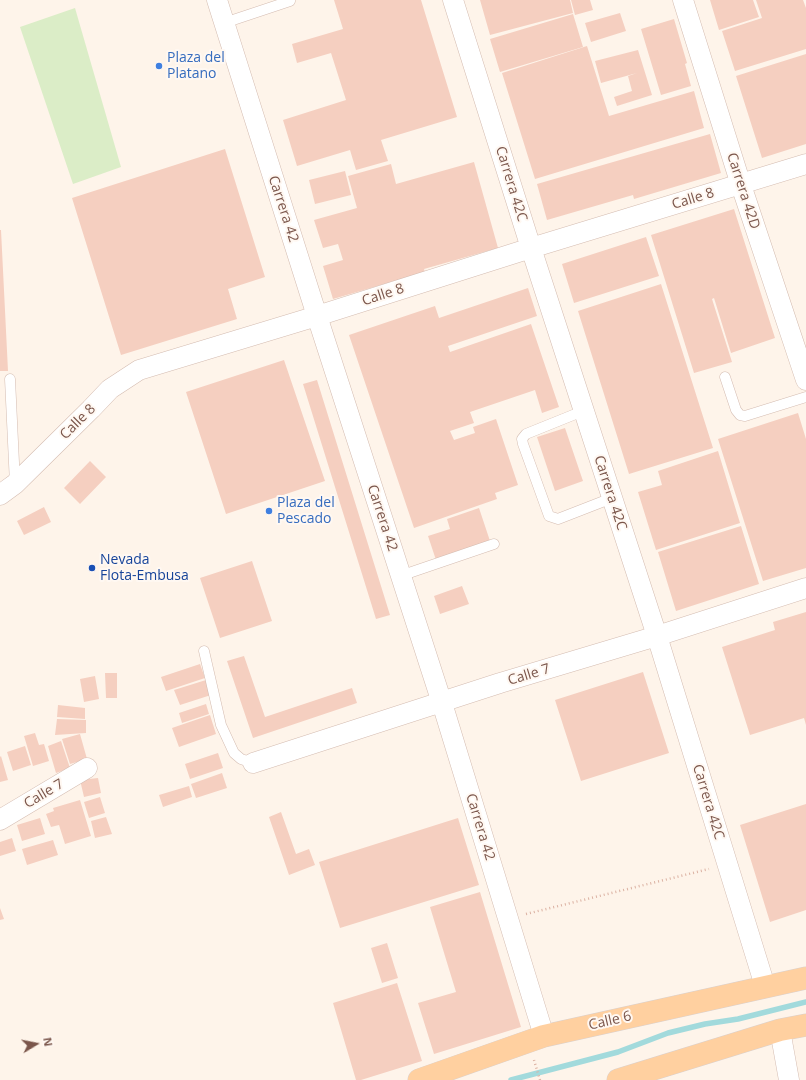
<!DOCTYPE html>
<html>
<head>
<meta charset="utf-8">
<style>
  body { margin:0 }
  #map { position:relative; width:806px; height:1080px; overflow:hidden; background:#fef4ea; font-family:"Open Sans",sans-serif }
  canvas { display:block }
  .north { position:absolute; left:16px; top:1024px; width:40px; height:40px; -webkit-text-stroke:3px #fff8f2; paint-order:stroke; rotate:80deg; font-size:11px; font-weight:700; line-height:16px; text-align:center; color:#7b564b }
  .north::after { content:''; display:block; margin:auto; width:14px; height:18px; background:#7b564b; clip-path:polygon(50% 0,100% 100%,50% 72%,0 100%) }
</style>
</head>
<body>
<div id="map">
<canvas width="806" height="1080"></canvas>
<div class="north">N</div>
</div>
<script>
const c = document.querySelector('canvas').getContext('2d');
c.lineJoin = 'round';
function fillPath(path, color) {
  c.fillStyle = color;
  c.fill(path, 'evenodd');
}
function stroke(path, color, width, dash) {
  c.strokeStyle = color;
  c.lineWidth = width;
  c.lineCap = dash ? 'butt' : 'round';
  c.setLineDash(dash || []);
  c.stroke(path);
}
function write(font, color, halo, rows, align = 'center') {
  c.font = font + ' "Open Sans",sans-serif';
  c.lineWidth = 4;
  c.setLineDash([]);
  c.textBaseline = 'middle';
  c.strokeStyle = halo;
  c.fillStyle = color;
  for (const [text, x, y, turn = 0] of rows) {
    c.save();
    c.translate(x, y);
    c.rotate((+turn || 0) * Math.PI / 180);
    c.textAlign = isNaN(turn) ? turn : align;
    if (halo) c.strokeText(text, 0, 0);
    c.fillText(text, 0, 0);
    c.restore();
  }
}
fillPath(new Path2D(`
  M75,8L121,167L73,184L20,27Z`), '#dbedc7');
stroke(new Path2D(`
  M511,1080L618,1052L668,1033L705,1024L738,1019L806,1002`), '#a2dadc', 5.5);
fillPath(new Path2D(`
  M334,0H421L457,117L381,140L388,161L356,170L350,150L297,166L283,120L346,100L331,53L297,63L292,44L343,29Z
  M480,0H570L573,13L490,35Z
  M571,0H590L593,10L575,15Z
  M710,0H753L759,17L719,30Z
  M756,0H803L806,8V49L735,71L722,31L762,18Z
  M620,13L626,31L591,42L585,23Z
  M573,14L583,47L500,72L490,39Z
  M674,19L687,63L685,64L691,86L661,95L641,29Z
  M587,46L609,116L694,91L704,128L535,179L502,73Z
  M638,50L652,95L617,106L614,97L632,91L628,76L637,73L601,83L595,61Z
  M806,54V144L762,158L736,76Z
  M710,134L721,173L634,199L633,195L547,220L537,184Z
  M225,149L265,277L228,289L237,319L121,355L72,198Z
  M474,162L498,248L424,269L425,272L333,299L323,266L343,260L338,244L323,248L314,220L357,208L348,176L391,164L396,184Z
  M345,171L351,195L315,204L309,180Z
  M734,209L775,338L731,353L714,298L712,299L732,362L694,373L651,235Z
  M0,230H1L8,371H0Z
  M646,237L659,276L574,303L562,264Z
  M661,284L713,448L629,474L578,311Z
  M528,288L537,316L448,346L450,352L531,324L559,407L542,413L535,390L470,412L474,423L450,431L454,440L475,433L473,427L496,419L518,485L495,493L497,499L414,528L349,335L435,306L439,318Z
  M284,360L325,481L226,514L186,392Z
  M317,380L390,615L376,619L303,384Z
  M798,413L806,439V568L763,581L718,439Z
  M565,428L583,481L555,491L537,437Z
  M718,451L740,523L656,550L638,492L662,485L658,471Z
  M90,461L106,477L80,504L64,488Z
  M44,507L51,522L24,535L17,521Z
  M479,508L490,541L436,560L428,536L450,529L447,519Z
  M741,526L759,584L676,611L658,552Z
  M252,561L272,621L220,638L200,578Z
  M462,586L469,604L440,614L434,596Z
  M806,612V725L804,718L750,735L722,647L775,630L773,622Z
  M244,656L265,717L352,688L357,703L253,738L227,661Z
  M200,664L205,678L166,691L161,677Z
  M643,672L669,753L581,781L555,700Z
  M105,673H117V698H106Z
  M95,676L99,699L84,702L80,679Z
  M206,680L211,695L180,705L174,690Z
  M206,704L209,714L182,723L179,713Z
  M58,705L85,708V719L57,717Z
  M210,715L216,734L179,747L172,728Z
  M57,719L86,720V733L55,735Z
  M35,733L39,745L44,744L49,761L33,766L24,736Z
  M80,734L87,759L70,764L62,739Z
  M61,741L70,768L56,773L48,746Z
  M25,746L31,765L13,771L7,752Z
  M218,753L223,768L190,779L185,764Z
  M1,756L8,780L0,782V757Z
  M222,773L227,788L196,798L191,784Z
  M98,778L101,793L84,797L80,780Z
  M189,786L192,797L163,807L159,795Z
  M100,797L105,813L89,818L84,802Z
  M80,800L91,836L65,844L59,825L51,827L46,814L54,811L53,808Z
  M806,804V910L770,922L740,825Z
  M281,812L296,854L309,849L315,865L289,875L269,817Z
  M106,817L112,834L95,838L91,821Z
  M40,818L45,834L22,841L17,825Z
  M458,818L479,885L340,928L319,862Z
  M12,838L16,851L0,856V842Z
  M53,840L58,855L27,865L22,849Z
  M480,892L521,1027L434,1054L418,1003L456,992L430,907Z
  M0,908L4,919L0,920Z
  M387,943L398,978L382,983L371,948Z
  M397,983L422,1061L361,1080H356L333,1003Z`), '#f5cfc0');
const service = new Path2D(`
  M224,23L290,1
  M725,377L736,410L740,415L745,416L806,397
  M10,379L15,484
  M583,411L526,434L522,439L523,444L549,516L558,519L612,498
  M400,576L494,544
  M204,651L221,725L234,753L241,759L253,763`);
const minor = new Path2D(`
  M217,0L317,316L442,703L544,1036
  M453,0L531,248L657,636L765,986
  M683,0L741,185L806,380
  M0,495L15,484L91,409L110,389L139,370L317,316L531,248L806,164
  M253,763L500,683L657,636L806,588
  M0,820L87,768
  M780,1030L789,1080`);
const primary = new Path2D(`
  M419,1080L544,1036L806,978
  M618,1080L780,1030L806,1025`);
stroke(service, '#d4bcb1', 11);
stroke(minor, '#d4bcb1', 21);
stroke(primary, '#dad0cd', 23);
stroke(new Path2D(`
  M526,914L709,869
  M534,1060L540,1080`), '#dbb1a2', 2.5, [1, 3]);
stroke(service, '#fff', 10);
stroke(minor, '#fff', 20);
stroke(primary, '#ffd0a0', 22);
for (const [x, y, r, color] of [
  [159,66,4,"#3f7fe0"],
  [269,511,4,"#3f7fe0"],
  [92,568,4,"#1a4fb4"]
]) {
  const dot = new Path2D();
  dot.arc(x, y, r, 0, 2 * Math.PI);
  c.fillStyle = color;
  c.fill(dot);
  stroke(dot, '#fff8f2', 1.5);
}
write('14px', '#366cbe', '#fff8f2', [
  ["Plaza del",167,58],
  ["Platano",167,74],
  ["Plaza del",277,503],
  ["Pescado",277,519]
], 'left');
write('14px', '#7b564b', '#fff8f2', [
  ["Carrera 42C",511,184,73],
  ["Carrera 42D",743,191,72],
  ["Calle 8",693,199,-17],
  ["Carrera 42",283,209,72],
  ["Calle 8",383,295,-18],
  ["Calle 8",78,422,-45],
  ["Carrera 42C",610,493,72],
  ["Carrera 42",382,518,72],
  ["Calle 7",529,675,-17],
  ["Calle 7",44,794,-31],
  ["Carrera 42C",708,802,73],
  ["Carrera 42",480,827,73],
  ["Calle 6",610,1021,-13]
]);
write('14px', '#164399', '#fff8f2', [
  ["Nevada",100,560],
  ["Flota-Embusa",100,576]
], 'left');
</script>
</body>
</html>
